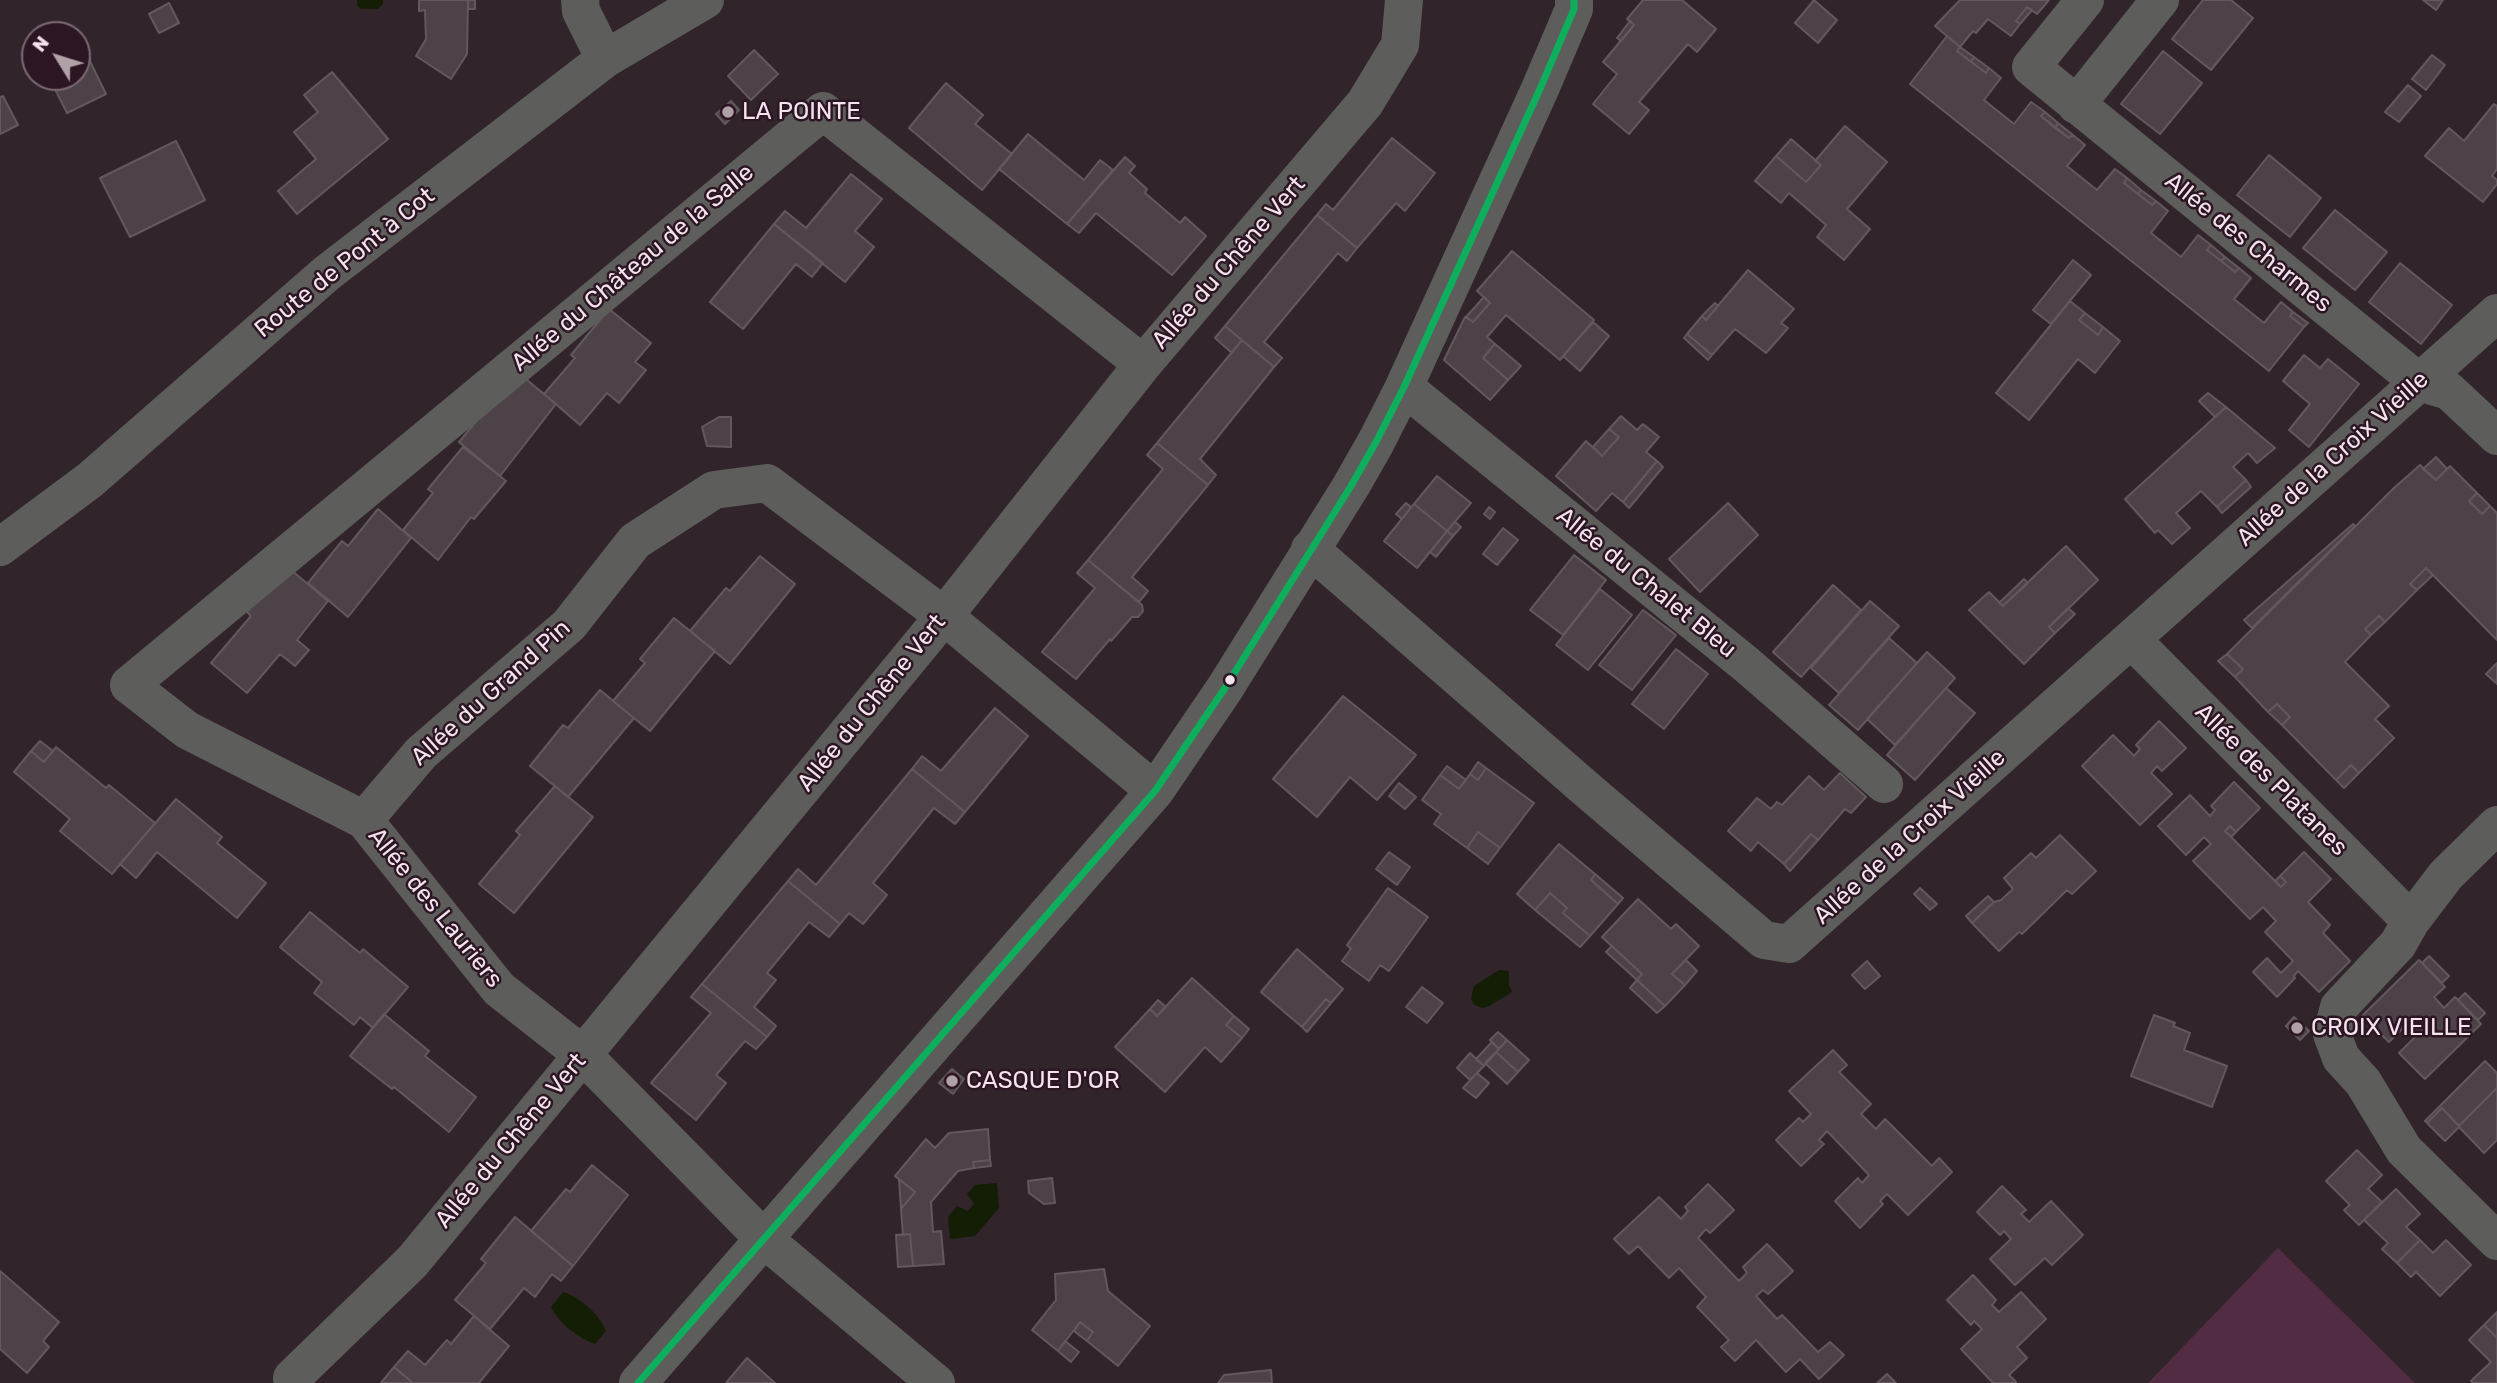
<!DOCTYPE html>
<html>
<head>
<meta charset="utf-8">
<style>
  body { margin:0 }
  #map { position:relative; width:2497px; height:1383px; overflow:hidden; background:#31252b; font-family:Rubik,sans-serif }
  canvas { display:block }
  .north { position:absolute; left:21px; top:21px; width:70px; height:70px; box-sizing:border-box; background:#2c1623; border:2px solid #7c6873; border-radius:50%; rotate:308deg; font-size:19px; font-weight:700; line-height:28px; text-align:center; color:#f4e3ec }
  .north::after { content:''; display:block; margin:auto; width:24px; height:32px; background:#b0a0a8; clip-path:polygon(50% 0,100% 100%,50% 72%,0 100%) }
</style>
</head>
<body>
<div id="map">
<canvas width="2497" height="1383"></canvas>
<div class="north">N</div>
</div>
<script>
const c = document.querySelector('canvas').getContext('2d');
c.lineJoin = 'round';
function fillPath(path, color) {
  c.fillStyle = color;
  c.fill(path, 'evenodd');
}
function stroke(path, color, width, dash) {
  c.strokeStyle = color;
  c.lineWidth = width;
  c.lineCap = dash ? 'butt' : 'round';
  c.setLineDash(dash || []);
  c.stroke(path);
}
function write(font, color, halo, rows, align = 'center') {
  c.font = font + ' Rubik,sans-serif';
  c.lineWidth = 5;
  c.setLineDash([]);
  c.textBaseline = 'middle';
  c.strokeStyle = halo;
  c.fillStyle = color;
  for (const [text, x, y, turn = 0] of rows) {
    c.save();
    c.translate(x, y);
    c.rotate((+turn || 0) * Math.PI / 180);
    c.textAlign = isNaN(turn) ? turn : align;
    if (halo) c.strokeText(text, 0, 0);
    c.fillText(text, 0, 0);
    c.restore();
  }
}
fillPath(new Path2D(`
  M2278,1248L2415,1383H2148Z`), '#522c42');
fillPath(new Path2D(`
  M357,0H383V4L378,9H361L357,5Z
  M1499,970L1509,971V985L1512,992L1489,1006L1483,1008L1474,1005L1471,998L1474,986Z
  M997,1183L999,1208L975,1236L950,1239L948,1217L957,1206L968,1211L974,1204L967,1194L975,1185Z
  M563,1292C580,1297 600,1315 606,1331L595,1344C579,1339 558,1322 551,1307Z`), '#131e04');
const building = new Path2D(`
  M419,0H468L467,54L451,79L416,56L426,39L425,10L419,11Z
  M468,0H475V9H468Z
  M1643,0H1682L1716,29L1697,52L1688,44L1639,102L1649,110L1629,134L1593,104L1617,74L1603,62L1634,25L1627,19Z
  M1814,0L1837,20L1818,43L1795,23Z
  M1960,0H2049L2037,14L2027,7L2016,21L2020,24L2011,36L1988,19L1976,33L1973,31L1960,47L1935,26Z
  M2203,0H2231L2253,18L2211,70L2172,39Z
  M2423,0H2443L2436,10Z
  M169,3L179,23L159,33L149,14Z
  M2027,7L2032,10L2020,24L2016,21Z
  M1630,21L1634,25L1621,41L1617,38Z
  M1947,36L1960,47L1957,51L1986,73L1989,68L2001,78L1984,100L2014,124L2031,102L2045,112L2041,116L2069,138L2073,135L2085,145L2067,166L2097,190L2115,169L2127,178L2124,183L2152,205L2156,201L2168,211L2151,233L2181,257L2198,235L2211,245L2207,250L2235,272L2239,268L2251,278L2234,299L2264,323L2281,302L2293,312L2290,316L2304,327L2269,371L1910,84Z
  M1960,47L1974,57L1971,62L1957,51Z
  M754,50L778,74L751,100L728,76Z
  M85,51L106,94L67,113L49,77H77V56Z
  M2163,51L2202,83L2160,134L2121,104Z
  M2432,55L2445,65L2426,90L2412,79Z
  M1974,57L1989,68L1986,73L1971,62Z
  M332,72L388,139L297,214L278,191L316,159L294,132L318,112L304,95Z
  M946,83L983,115L975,124L1012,154L982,190L909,128Z
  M2408,85L2421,96L2399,122L2385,112Z
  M3,96L18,125L0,134V97Z
  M731,101L739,110L725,124L716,114Z
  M2494,104L2497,106V169L2492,176L2497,180V184L2483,202L2425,156L2449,128L2464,141Z
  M2045,112L2058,123L2055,128L2041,116Z
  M2058,123L2073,135L2069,138L2055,128Z
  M1845,126L1887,162L1847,209L1870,229L1844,260L1817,237L1826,225L1789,193L1781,203L1755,181L1776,156L1806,182L1821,165L1815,161Z
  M1028,134L1084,180L1100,160L1113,170L1067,224L999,169Z
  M1392,138L1435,173L1405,211L1396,203L1357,248L1317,215L1326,204L1333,210Z
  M1791,139L1821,165L1806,182L1776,156Z
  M176,141L205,200L130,237L100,178Z
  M2269,155L2321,198L2290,237L2237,195Z
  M1125,157L1135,166L1129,173L1147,189L1145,193L1180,223L1185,217L1206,236L1172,275L1096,213L1079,233L1067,224Z
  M851,174L882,199L855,231L874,247L845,282L774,224L785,211L806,228Z
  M2127,178L2141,190L2138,194L2124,183Z
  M2141,190L2156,201L2152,205L2138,194Z
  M2335,210L2387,252L2355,290L2303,248Z
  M1317,215L1357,248L1347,261L1338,253L1264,342L1282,358L1274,367L1225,326Z
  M774,224L823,263L812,277L796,264L743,329L710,302Z
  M2211,245L2225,257L2221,261L2207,250Z
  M1512,251L1594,320L1560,360L1506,315L1487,337L1495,344L1483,358L1508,380L1490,400L1444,360L1465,317L1473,322L1490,303L1477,291Z
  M2225,257L2239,268L2235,272L2221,261Z
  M2073,260L2091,275L2051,324L2033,310Z
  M2400,263L2452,305L2421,344L2369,302Z
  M1748,270L1794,309L1781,323L1788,328L1766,353L1735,329L1712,355L1687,334L1702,316L1706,320Z
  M1484,297L1490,303L1473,322L1466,317Z
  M2070,301L2085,313L2079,320L2098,335L2103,327L2120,341L2095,373L2078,359L2029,420L1996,393Z
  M1715,303L1718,306L1706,320L1702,316Z
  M609,309L651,343L635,362L646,370L619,403L607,393L580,425L544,394L575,358L571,355Z
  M2293,312L2308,323L2304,327L2290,316Z
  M2085,313L2103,327L2098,335L2079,320Z
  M1593,322L1609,336L1580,371L1563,356Z
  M1225,326L1242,340L1232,353L1215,338Z
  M1687,334L1712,355L1708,360L1684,338Z
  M1242,340L1274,367L1200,459L1216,475L1208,485L1157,443Z
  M1495,344L1521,366L1508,380L1483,358Z
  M2304,355L2320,368L2328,359L2359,384L2309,447L2289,430L2310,404L2283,381Z
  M521,375L556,404L500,476L459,442L494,400Z
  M2208,393L2226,407L2215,417L2199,401Z
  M2226,407L2275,448L2257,463L2248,453L2233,467L2246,480L2217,507L2201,491L2176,513L2190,528L2172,544L2158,530L2155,533L2125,499Z
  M1621,416L1637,430L1643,424L1659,437L1646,452L1657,461L1623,502L1612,493L1596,511L1556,476L1586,441L1602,456L1619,437L1609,429Z
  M719,417H731V447L707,446L702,427Z
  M1609,429L1619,437L1602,456L1593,447Z
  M1157,443L1208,485L1132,577L1148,591L1139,602L1088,560L1163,469L1147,455Z
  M463,447L506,481L474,519L471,517L438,560L403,530L433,493L428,489Z
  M2436,457L2447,469L2436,480L2423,469Z
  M1657,461L1663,467L1629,508L1623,502Z
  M2420,465L2436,480L2450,466L2477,493L2469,501L2482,514L2490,506L2497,513V640L2426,568L2410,584L2417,590L2385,622L2379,616L2365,629L2371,635L2345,662L2389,706L2375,719L2394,738L2359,773L2351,765L2336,780L2282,725L2290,717L2277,704L2268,712L2235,677L2243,669L2227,654L2395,487Z
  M1437,476L1471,503L1447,531L1414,504Z
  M2246,480L2251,487L2222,513L2217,507Z
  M2477,493L2490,506L2482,514L2469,501Z
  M1406,503L1411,507L1402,519L1396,514Z
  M1728,503L1758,535L1700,592L1669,559Z
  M1414,504L1447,531L1417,568L1384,541Z
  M1489,507L1495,512L1490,519L1484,514Z
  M378,509L411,538L348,617L308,583L342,541L348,546Z
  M1455,522L1461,527L1453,536L1447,531Z
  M2353,524L2355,526L2252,628L2244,620Z
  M1503,528L1518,540L1497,565L1483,554Z
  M1447,531L1453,536L1436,557L1430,552Z
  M2066,546L2098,580L2049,627L2055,633L2024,664L1969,610L1989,592L2003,606Z
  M1574,555L1606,580L1563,635L1530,610Z
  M760,556L795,584L730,664L690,631L726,588L730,591Z
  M1088,560L1142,605L1143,611L1138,617H1132L1111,641L1110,639L1076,679L1042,652L1095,588L1077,573Z
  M285,565L328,601L297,640L309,650L295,666L280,654L247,693L211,663L251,616L247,612Z
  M2426,568L2433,575L2417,590L2410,584Z
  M2024,579L2028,583L2003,606L1999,603Z
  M1833,585L1861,610L1801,677L1773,652Z
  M1600,589L1632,615L1588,670L1556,645Z
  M1870,601L1899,626L1839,693L1811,668Z
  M2068,608L2075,614L2055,633L2049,627Z
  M1643,610L1676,635L1632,690L1599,665Z
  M2379,616L2385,622L2371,635L2365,629Z
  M674,618L715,651L650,731L613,701L645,663L640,659Z
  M1889,638L1917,663L1858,730L1829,705Z
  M1676,649L1708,674L1664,729L1632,704Z
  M1927,652L1955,678L1895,745L1867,719Z
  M2227,654L2243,669L2235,677L2218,661Z
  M2497,663V684L2486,674Z
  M1946,688L1975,713L1915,780L1887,755Z
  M600,690L634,718L568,797L530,766L563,725L568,728Z
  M1343,696L1416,755L1377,800L1350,777L1317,817L1273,779Z
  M2277,704L2290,717L2282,725L2268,712Z
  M995,708L1028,736L965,812L912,769L922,756L941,771Z
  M2159,721L2186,748L2162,771L2157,766L2151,773L2172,794L2140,825L2082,766L2113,735L2134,756L2140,749L2136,745Z
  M40,741L53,751L44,762L31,751Z
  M56,747L106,788L109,785L155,823L112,874L60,831L70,819L14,772L31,751L44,762Z
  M1478,762L1486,768L1478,780L1470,774Z
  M2351,765L2359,773L2344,788L2336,780Z
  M1447,766L1466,780L1459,789L1440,775Z
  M1486,768L1534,803L1500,848L1478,832L1467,848L1434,824L1441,814L1422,800L1440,775L1459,789L1470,774L1478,780Z
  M912,769L965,812L955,824L934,808L873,883L887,895L863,924L849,913L840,924L788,881L798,869L816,885Z
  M1840,773L1866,797L1851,813L1845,809L1818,840L1811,834L1784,864L1758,842L1751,851L1728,831L1757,798L1771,809L1777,802L1782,805L1809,776L1824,790Z
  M2234,782L2260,808L2236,832L2230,826L2225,831L2281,887L2286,882L2280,876L2304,852L2331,879L2308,902L2330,925L2323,933L2350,961L2319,992L2298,971L2294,976L2295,978L2277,997L2253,972L2267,958L2281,973L2293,961L2265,932L2276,921L2263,907L2250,919L2193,861L2211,844L2204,837L2186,855L2158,826L2190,795L2210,816L2215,810L2211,806Z
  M1399,783L1416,797L1405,809L1389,796Z
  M555,786L593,817L514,913L479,884L520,835L516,831Z
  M176,799L222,837L217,843L266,883L237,918L157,852L136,878L120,864Z
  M2230,826L2236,832L2231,837L2225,831Z
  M1478,832L1500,848L1488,864L1467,848Z
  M1811,834L1818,840L1790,871L1784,864Z
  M2060,835L2096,871L2072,894L2067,890L2022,934L2019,932L1999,951L1972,923L1994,902L2001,900L2013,889L2004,878L2031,853L2036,858Z
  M1559,844L1595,874L1591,880L1618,904L1590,936L1563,913L1567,908L1550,893L1535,910L1517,894Z
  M1389,852L1410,867L1397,885L1376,869Z
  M1595,874L1623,898L1618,904L1591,880Z
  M2280,876L2286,882L2281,887L2275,881Z
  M788,881L840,924L829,937L809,922L767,973L776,980L754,1007L776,1026L767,1037L702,984Z
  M1388,888L1428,917L1389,971L1380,965L1369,981L1342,961L1351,949L1347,945Z
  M1920,888L1937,904L1930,910L1914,894Z
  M1550,893L1567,908L1563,913L1590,936L1580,947L1535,910Z
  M1988,896L1994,902L1972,923L1966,916Z
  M1638,899L1671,929L1676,924L1699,946L1672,974L1685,985L1665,1006L1637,980L1642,974L1602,937Z
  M310,912L360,953L363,949L408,987L373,1028L360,1017L354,1025L314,993L322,982L280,947Z
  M1612,946L1642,974L1637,980L1606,952Z
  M1297,949L1343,989L1331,1003L1326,999L1302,1027L1261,992Z
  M2429,956L2449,976L2442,983L2422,963Z
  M1686,960L1697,971L1685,985L1672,974Z
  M2419,960L2445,987L2434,997L2444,1008L2455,997L2481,1024L2425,1079L2399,1053L2415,1037L2405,1026L2389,1042L2362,1016Z
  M1867,961L1880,976L1865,989L1852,975Z
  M1192,978L1234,1016L1226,1025L1242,1038L1221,1062L1205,1047L1165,1092L1115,1047L1150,1009L1157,1016Z
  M1637,980L1665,1006L1657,1013L1630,988Z
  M702,984L767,1037L756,1049L745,1041L716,1075L726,1083L696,1120L651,1083L711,1013L691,997Z
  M1422,987L1443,1003L1427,1023L1406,1007Z
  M2465,993L2485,1013L2478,1020L2458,1000Z
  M1326,999L1331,1003L1307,1032L1302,1027Z
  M1158,1000L1166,1007L1157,1016L1150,1009Z
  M384,1014L429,1051L425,1056L476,1097L449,1132L394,1087L392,1089L350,1056Z
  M2154,1015L2175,1023L2173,1026L2190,1033L2184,1050L2227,1066L2212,1107L2131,1076Z
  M1234,1016L1249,1029L1242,1038L1226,1025Z
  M2294,1017L2309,1031L2300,1040L2286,1026Z
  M1498,1032L1507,1040L1499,1049L1490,1040Z
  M1507,1040L1529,1060L1518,1072L1496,1052Z
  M1492,1042L1499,1049L1484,1066L1476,1059Z
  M1833,1050L1847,1065L1839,1072L1871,1104L1861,1114L1876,1129L1885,1119L1932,1166L1939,1158L1952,1172L1908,1215L1887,1194L1880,1201L1883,1204L1860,1228L1835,1201L1858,1178L1862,1183L1869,1175L1827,1131L1819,1140L1824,1144L1801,1166L1776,1140L1799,1118L1803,1122L1811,1114L1789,1091Z
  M1496,1052L1518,1072L1507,1084L1485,1063Z
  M1470,1053L1484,1066L1470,1080L1457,1068Z
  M2485,1061L2497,1073V1088L2459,1126L2442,1108L2427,1123L2425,1121Z
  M952,1069L964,1079L953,1094L939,1083Z
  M1477,1073L1489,1083L1476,1098L1463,1088Z
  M2497,1088V1140L2484,1153L2459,1127L2445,1141L2427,1123L2442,1108L2459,1126Z
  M988,1129L990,1160L973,1162L974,1168L958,1171L931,1202L933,1232L941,1231L944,1264L913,1266L910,1234L903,1235L901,1209L915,1192L895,1176L926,1139L935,1148L949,1133Z
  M2357,1150L2382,1175L2368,1189L2382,1202L2359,1225L2344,1210L2350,1205L2326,1181Z
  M990,1160L991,1166L974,1168L973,1162Z
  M592,1165L628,1195L573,1266L531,1231L566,1189L570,1192Z
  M1052,1178L1055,1203L1044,1204L1029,1193L1028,1181Z
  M899,1179L915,1192L901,1209Z
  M1708,1184L1734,1210L1710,1233L1706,1229L1698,1238L1739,1281L1747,1273L1743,1267L1767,1244L1793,1271L1768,1294L1763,1290L1756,1296L1777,1319L1782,1315L1818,1352L1830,1342L1844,1355L1819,1379L1800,1359L1786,1372L1756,1340L1735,1361L1721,1347L1729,1340L1697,1307L1706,1297L1679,1268L1669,1278L1638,1246L1629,1254L1614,1239L1659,1197L1681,1219L1688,1211L1685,1207Z
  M2002,1186L2026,1210L2021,1214L2029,1222L2051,1201L2083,1235L2052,1265L2045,1258L2015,1285L1990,1259L2011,1239L2004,1231L2000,1235L1977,1212Z
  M2396,1189L2420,1214L2406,1227L2420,1240L2397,1263L2382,1249L2388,1243L2364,1220Z
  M515,1217L573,1266L561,1281L552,1274L535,1297L524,1288L490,1329L455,1300L486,1263L481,1259Z
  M910,1234L913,1266L898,1267L896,1235Z
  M2420,1240L2433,1253L2446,1240L2471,1265L2440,1296L2416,1272L2411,1277L2397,1263Z
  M1104,1269L1108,1291L1150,1326L1118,1366L1087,1341L1093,1332L1080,1322L1058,1351L1032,1330L1056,1300L1055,1274Z
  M0,1271L59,1322L43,1341L49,1347L27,1373L0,1349Z
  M1973,1275L1996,1300L1992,1305L1999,1312L2021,1292L2046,1319L2017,1347L2027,1358L2009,1375L2016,1382L2014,1383H1993L1961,1349L1982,1329L1974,1321L1971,1325L1947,1300Z
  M2497,1312V1338L2484,1325Z
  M474,1316L509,1346L479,1383H413L394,1367L408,1351L425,1365L447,1340L451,1344Z
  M1080,1322L1093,1332L1087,1341L1074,1331Z
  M2484,1325L2497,1338V1383H2473L2471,1381L2491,1362L2469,1340Z
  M1065,1341L1079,1352L1071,1362L1058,1351Z
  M747,1358L775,1383H726Z
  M394,1367L413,1383H381Z
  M1271,1370L1272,1383H1218L1224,1375Z
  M1887,1374L1896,1383H1877Z`);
fillPath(building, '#4d4248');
stroke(building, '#63585e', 2);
stroke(new Path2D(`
  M580,0L581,11L605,59
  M2085,0L2031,67L2419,382L2449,391L2497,436
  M2076,105L2160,0
  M1404,387L1747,665L1884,784
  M0,547L90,480L327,273L605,59L705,0
  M1310,549L1592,794L1764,940L1789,944L2497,313
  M2131,639L2411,921
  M364,820L421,753L569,625L635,541L714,490L767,483L944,616L1155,791
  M2497,825L2446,875L2411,921L2398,944L2339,1007L2332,1034L2341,1058L2363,1082L2404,1150L2497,1241
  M292,1378L412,1262L944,616L1143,364L1365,103L1400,45L1404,0
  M638,1383L1155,791L1225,688L1351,486L1376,442L1404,387L1540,89L1574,9V0
  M936,1383L765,1240L583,1055L499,989L364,820L187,730L129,685L823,111L1143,364`), '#5d5d5b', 38);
stroke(new Path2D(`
  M638,1383L1155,791L1225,688L1351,486L1376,442L1404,387L1540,89L1574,9V0`), '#0daf5c', 7);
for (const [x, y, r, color] of [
  [728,112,7,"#b0a0a8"],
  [1230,680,6,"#f4e3ec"],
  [2297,1028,7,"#b0a0a8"],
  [952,1081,7,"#b0a0a8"]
]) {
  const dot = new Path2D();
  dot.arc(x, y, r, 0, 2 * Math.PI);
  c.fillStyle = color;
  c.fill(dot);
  stroke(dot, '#2c1623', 2.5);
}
write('24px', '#f4e3ec', '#2c1623', [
  ["LA POINTE",742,112],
  ["CROIX VIEILLE",2311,1028],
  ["CASQUE D'OR",966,1081]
], 'left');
write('24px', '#f4e3ec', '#2c1623', [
  ["Allée des Charmes",2248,243,39],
  ["Route de Pont à Cot",345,263,-39],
  ["Allée du Chêne Vert",1229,263,-49],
  ["Allée du Château de la Salle",633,268,-40],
  ["Allée de la Croix Vieille",2333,459,-42],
  ["Allée du Chalet Bleu",1646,583,39],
  ["Allée du Grand Pin",491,693,-42],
  ["Allée du Chêne Vert",872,703,-51],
  ["Allée des Platanes",2271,780,45],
  ["Allée de la Croix Vieille",1910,837,-42],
  ["Allée des Lauriers",435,908,51],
  ["Allée du Chêne Vert",511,1141,-50]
]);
</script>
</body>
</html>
